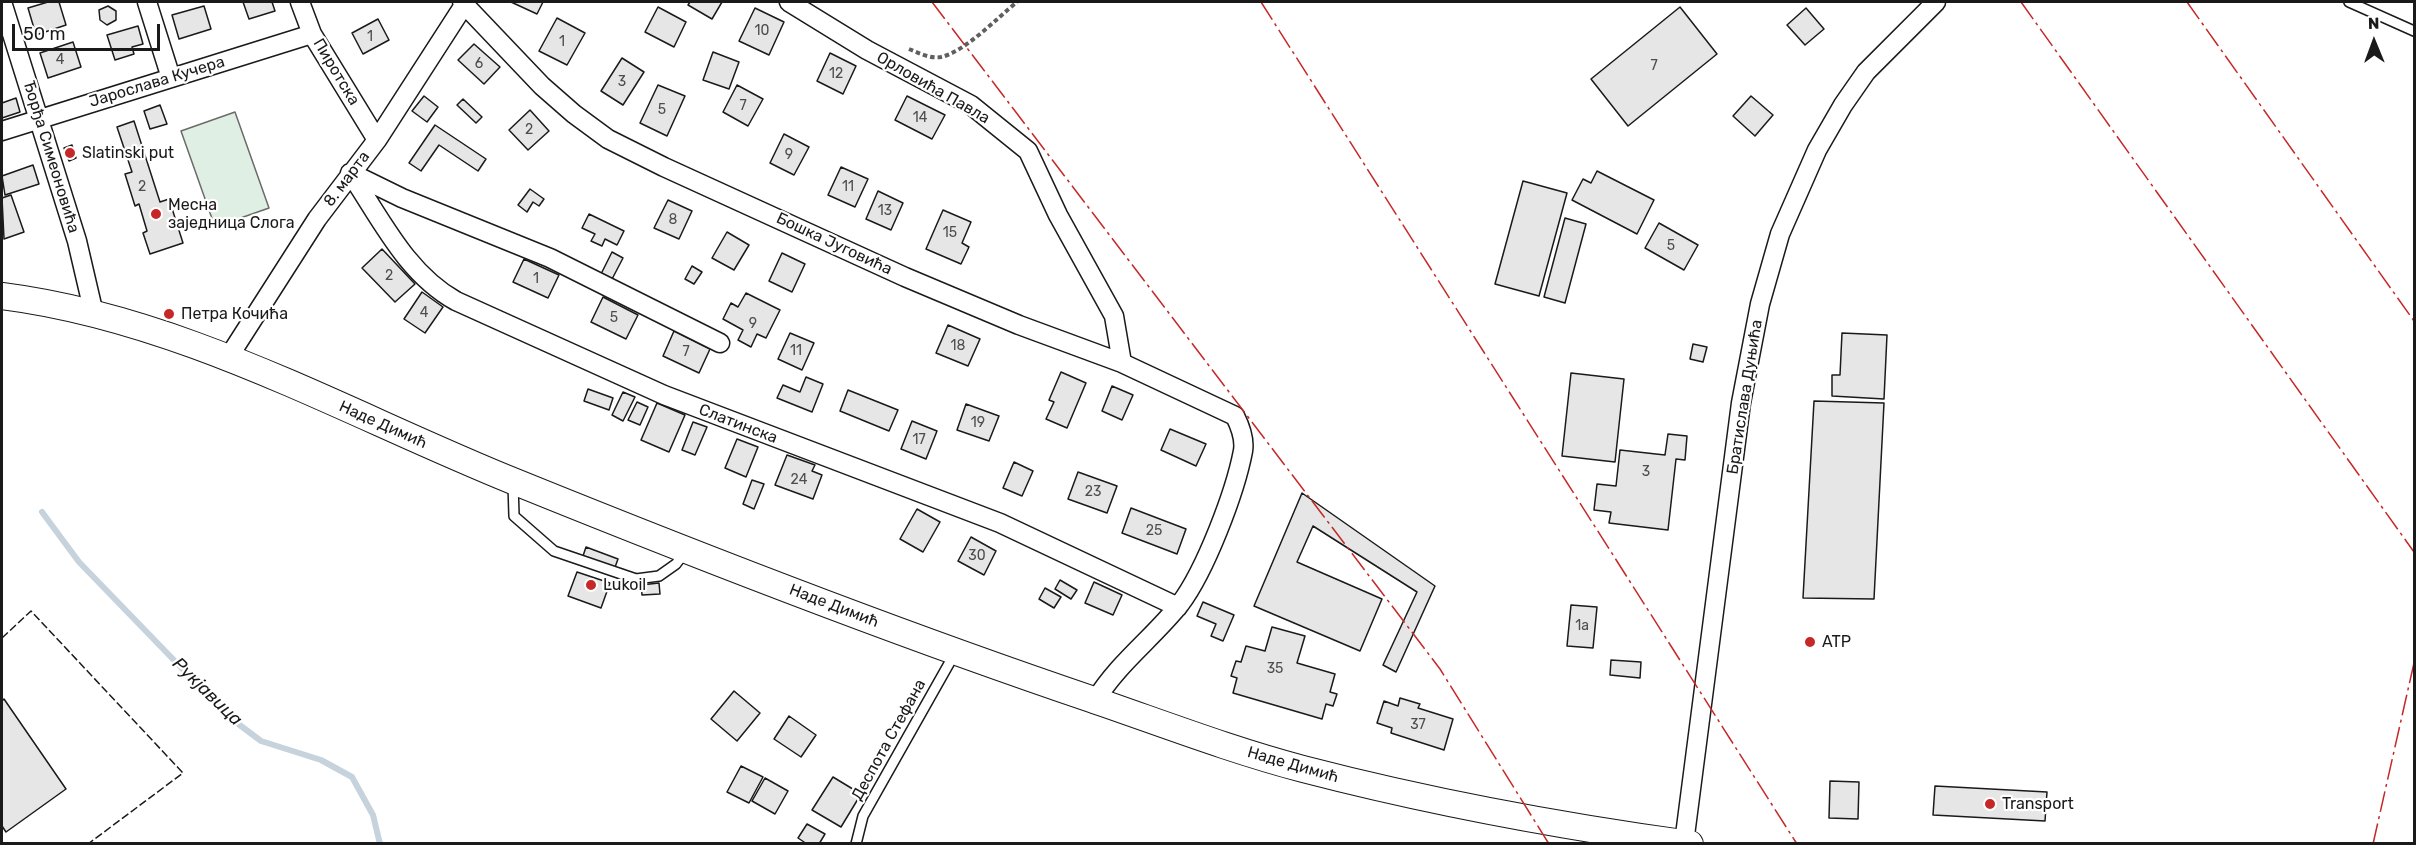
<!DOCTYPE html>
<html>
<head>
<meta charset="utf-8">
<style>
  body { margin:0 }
  #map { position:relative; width:2416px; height:845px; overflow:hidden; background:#fff; font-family:Rubik,sans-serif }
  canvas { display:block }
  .frame { position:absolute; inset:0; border:3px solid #1a1a1a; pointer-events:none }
  .north { position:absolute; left:2344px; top:12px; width:60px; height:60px; -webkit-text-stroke:4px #fff; paint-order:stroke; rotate:359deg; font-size:16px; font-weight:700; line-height:24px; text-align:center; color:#1a1a1a }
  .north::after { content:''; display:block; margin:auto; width:21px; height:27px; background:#1a1a1a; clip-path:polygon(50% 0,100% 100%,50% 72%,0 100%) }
  .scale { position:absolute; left:12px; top:24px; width:148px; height:27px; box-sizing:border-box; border:3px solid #1a1a1a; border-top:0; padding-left:8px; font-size:18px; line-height:21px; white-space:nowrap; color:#1a1a1a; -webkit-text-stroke:4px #fff; paint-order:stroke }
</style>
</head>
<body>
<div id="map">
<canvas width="2416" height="845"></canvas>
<div class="frame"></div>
<div class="north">N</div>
<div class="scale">50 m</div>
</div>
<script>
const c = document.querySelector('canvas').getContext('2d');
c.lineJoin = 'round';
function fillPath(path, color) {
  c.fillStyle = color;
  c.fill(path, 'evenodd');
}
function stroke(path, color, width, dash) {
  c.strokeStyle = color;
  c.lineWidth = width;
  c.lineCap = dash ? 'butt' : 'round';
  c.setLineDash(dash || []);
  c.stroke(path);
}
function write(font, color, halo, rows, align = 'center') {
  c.font = font + ' Rubik,sans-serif';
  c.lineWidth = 4.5;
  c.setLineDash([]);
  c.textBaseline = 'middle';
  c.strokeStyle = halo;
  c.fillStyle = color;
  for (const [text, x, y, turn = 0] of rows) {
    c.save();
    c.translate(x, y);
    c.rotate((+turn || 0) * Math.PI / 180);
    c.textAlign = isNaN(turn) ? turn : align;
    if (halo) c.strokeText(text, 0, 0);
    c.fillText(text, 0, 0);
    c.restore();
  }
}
const green = new Path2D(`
  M235,112L269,208L215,227L181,131Z`);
fillPath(green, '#e0efe3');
stroke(green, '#6a6a6a', 1.5);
stroke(new Path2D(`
  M42,512L79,562L229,717L261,741L321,760L352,777L373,815L380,844`), '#c6d2dc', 6);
const building = new Path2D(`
  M48,2H59L66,25L36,35L28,8Z
  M243,2H272L275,11L249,19Z
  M511,2H543L537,14Z
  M690,2H722L712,19L688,5Z
  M108,6L116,11V20L107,25L100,20L99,10Z
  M204,6L211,29L179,39L172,15Z
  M658,7L686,22L674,47L645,32Z
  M1680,7L1717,54L1628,126L1591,79Z
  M755,8L784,22L769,55L739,41Z
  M1806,8L1824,29L1805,45L1787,25Z
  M557,18L585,33L567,65L539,51Z
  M378,19L389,40L363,54L352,33Z
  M138,26L143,44L132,47L134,54L115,60L107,35Z
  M73,42L81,67L48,78L40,53Z
  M474,44L500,67L484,84L458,60Z
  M713,52L739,62L729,89L703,80Z
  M830,53L856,66L843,94L817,81Z
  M622,58L644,72L623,105L601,91Z
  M658,85L685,96L667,136L640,123Z
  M737,85L763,99L748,126L723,112Z
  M424,96L438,107L427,122L412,111Z
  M907,96L945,115L932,139L895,120Z
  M1751,96L1773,115L1755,136L1733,116Z
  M16,98L20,112L2,118V103Z
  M463,99L482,117L476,123L457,105Z
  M160,105L167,124L150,129L144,111Z
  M530,110L549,131L528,150L509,130Z
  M134,121L160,202L169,199L183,243L150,254L143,233L147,231L139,204L135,206L125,174L132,172L117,127Z
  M435,125L486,159L478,171L439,145L421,171L409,163Z
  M784,134L809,147L794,175L770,163Z
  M72,145L76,158L69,161L64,148Z
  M33,165L39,184L5,195L2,176Z
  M841,167L868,179L855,207L828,195Z
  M1597,171L1654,200L1637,234L1572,200L1583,179L1591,183Z
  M1523,181L1567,193L1539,296L1495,284Z
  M530,189L544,199L539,206L533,202L527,212L518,205Z
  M878,191L903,203L891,230L866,219Z
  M11,195L24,232L4,239L2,198Z
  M668,200L692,211L679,239L654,228Z
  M943,210L971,222L962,243L969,247L961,264L926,249Z
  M589,214L624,231L617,245L605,239L602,246L591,241L595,234L582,228Z
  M1565,218L1586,224L1565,303L1544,297Z
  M1659,223L1698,245L1684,270L1645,248Z
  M727,232L749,245L734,270L712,258Z
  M382,249L415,284L395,302L362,268Z
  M612,252L623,258L610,283L599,278Z
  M782,253L805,264L792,292L769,281Z
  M524,259L559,275L548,298L513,282Z
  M692,266L702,272L694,284L685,279Z
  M422,292L443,307L425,333L404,319Z
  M746,293L780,310L766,338L757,334L751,347L738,340L743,330L723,319L731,303L738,307Z
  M603,297L638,315L626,339L591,322Z
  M948,325L980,339L968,366L936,353Z
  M674,331L710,349L699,373L663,356Z
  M790,333L814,343L802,370L778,359Z
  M1842,333L1887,335L1884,399L1832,396V375H1840Z
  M1693,344L1707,347L1703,362L1690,359Z
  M1061,372L1086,383L1067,428L1046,419L1054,402L1049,400Z
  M1571,373L1624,379L1615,462L1562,456Z
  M806,377L823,384L812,412L777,398L783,385L800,392Z
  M1112,386L1133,395L1122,420L1102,411Z
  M588,389L613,398L609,410L584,401Z
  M848,390L898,410L889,431L840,411Z
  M623,392L635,397L623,421L612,415Z
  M1814,401L1884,403L1874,599L1803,598Z
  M637,402L648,407L640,425L628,420Z
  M657,403L685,415L669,452L641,440Z
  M966,404L999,416L989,441L957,430Z
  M912,421L937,431L926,459L901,449Z
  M693,422L707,427L695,455L682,450Z
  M1170,429L1206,444L1196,466L1161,450Z
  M1668,434L1687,436L1685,460L1676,459L1668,530L1609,523L1611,512L1594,510L1597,484L1616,486L1620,450L1665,455Z
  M737,439L758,447L746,477L725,468Z
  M787,455L815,465L812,471L822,475L813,499L775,485Z
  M1014,462L1033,471L1022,496L1003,488Z
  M1078,472L1117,486L1107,513L1068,499Z
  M752,480L764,484L754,509L743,504Z
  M1302,493L1435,586L1396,672L1383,665L1417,592L1313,526L1297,562L1382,599L1360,651L1254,606Z
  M1131,508L1186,529L1177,554L1122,533Z
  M917,509L940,522L923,552L900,539Z
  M971,537L996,551L984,575L958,561Z
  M586,547L618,559L614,570L582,559Z
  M577,572L610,583L601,608L568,596Z
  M1060,580L1077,590L1071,599L1055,589Z
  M1094,582L1122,595L1113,615L1085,603Z
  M659,583L660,594L642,595L641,585Z
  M1045,588L1061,597L1054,608L1039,599Z
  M1203,602L1234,615L1223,641L1211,636L1216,624L1197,616Z
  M1571,605L1597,607L1593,648L1567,646Z
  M1272,627L1305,636L1297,663L1335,674L1330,692L1337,694L1333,706L1326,704L1322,719L1233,693L1237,678L1231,676L1236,661L1241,662L1246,646L1265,651Z
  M1611,660L1641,662L1640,678L1610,675Z
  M734,691L760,713L737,741L711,719Z
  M1400,698L1420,704L1418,708L1453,719L1444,750L1391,733L1392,728L1377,723L1384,701L1398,706Z
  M4,699L66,789L6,832L2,826V701Z
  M789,716L816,735L801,757L774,739Z
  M741,766L763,777L749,803L727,792Z
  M833,777L861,794L841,827L812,810Z
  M765,778L788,791L775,814L752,801Z
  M1830,781L1859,782L1858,819L1829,818Z
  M1935,786L2047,792L2045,821L1933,815Z
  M807,824L825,834L819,844H807L798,838Z`);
fillPath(building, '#e6e6e6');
stroke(building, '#1a1a1a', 1.5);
const service = new Path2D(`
  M2349,2L2414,31
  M513,483L514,516L554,551L636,579L659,576L676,564L685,552
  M856,844L863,816L955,653`);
const minor = new Path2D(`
  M2,2L77,241L94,314
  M147,2L171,78
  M300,2L312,34L377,140
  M462,2L542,86L574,114L608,139L664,167L905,277L1019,325L1122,363L1235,416C1240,426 1245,439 1243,451C1235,493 1205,571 1180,604C1153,638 1118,663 1095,701
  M789,2L867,50L971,105L1028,151L1058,215L1114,316L1122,363
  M2,131L312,34
  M350,173C381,219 406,273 456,301L664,395L1000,523L1178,607
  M351,173L402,198L550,258L720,343
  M228,358L317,219L377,140L466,2
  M1684,843L1741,403L1760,304L1780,234L1817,150L1843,105L1866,72L1936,2`);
const secondary = new Path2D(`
  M2,296C183,319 345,413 513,481C703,558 896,633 1091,699C1161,723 1231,750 1303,769C1430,802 1559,826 1690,844`);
stroke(service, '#1a1a1a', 12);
stroke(minor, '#1a1a1a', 21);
stroke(secondary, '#1a1a1a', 28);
stroke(new Path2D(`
  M909,49C919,53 930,59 941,57C965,52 998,17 1017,2`), '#5f5f5f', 4, [4.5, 3]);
stroke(service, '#fff', 9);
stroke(minor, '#fff', 18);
stroke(secondary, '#fff', 26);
stroke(new Path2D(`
  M2,638L31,611L183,773L88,844`), '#1a1a1a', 1.5, [8, 3]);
stroke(new Path2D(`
  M932,2L1440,669L1549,844
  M1261,2L1797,844
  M2021,2L2414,552
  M2187,2L2414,321
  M2373,844L2414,663`), '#c62828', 1.5, [21, 4.5, 3, 4.5]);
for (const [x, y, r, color] of [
  [70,153,6,"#c62828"],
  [156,214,6,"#c62828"],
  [169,314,6,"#c62828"],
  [591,585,6,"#c62828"],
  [1810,642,6,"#c62828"],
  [1990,804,6,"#c62828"]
]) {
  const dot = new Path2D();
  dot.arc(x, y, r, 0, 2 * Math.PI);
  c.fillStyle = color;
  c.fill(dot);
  stroke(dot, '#fff', 2);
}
write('14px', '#4d4d4d', null, [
  ["10",762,31],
  ["1",370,37],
  ["1",562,42],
  ["4",60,60],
  ["6",479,64],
  ["7",1654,66],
  ["12",836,74],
  ["3",622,82],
  ["7",743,106],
  ["5",662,110],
  ["14",920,118],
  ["2",529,130],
  ["9",789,155],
  ["2",142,187],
  ["11",848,187],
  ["13",885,211],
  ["8",673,220],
  ["15",950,233],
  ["5",1671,246],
  ["2",389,276],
  ["1",536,279],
  ["4",424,313],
  ["5",614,318],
  ["9",753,324],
  ["18",958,346],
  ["11",796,351],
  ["7",686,352],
  ["19",978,423],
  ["17",919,440],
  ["3",1646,472],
  ["24",799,480],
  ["23",1093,492],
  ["25",1154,531],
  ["30",977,556],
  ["1a",1582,626],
  ["35",1275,669],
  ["37",1418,725]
]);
write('16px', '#1a1a1a', '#fff', [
  ["Пиротска",336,72,59],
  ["Јарослава Кучера",157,82,-17],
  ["Орловића Павла",933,88,30],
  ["Ђорђа Симеоновића",51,157,73],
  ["8. марта",347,179,-53],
  ["Бошка Југовића",834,244,25],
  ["Братислава Дуњића",1745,397,-81],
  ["Слатинска",738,424,21],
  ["Наде Димић",383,425,24],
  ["Наде Димић",834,606,21],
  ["Деспота Стефана",889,740,-61],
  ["Наде Димић",1293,765,16]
]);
write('16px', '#1a1a1a', '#fff', [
  ["Slatinski put",82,153],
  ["Месна",168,205],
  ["заједница Слога",168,223],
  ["Петра Кочића",181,314],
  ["Lukoil",603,585],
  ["ATP",1822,642],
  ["Transport",2002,804]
], 'left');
write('italic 18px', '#1a1a1a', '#fff', [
  ["Рукјавица",207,692,44]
]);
</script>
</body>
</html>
